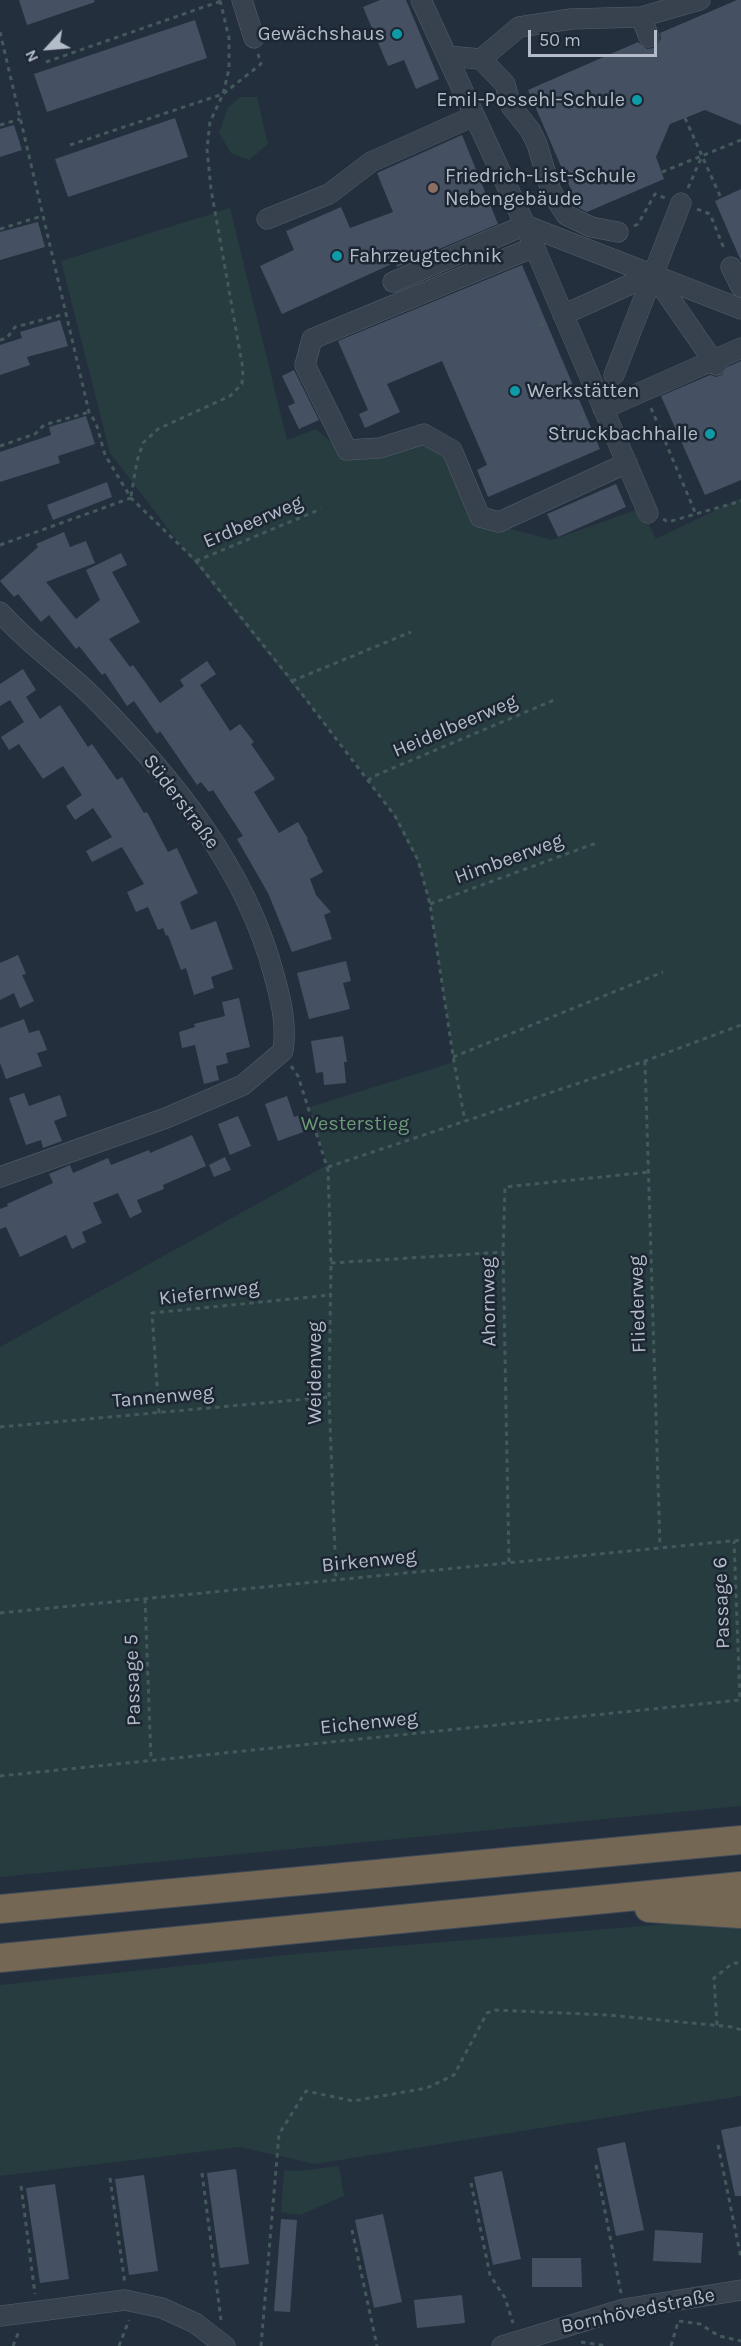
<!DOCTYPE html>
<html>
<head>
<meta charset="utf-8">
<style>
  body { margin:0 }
  #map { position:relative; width:741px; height:2346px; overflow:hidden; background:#242f3e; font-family:Karla,sans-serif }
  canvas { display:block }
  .north { position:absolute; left:18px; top:18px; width:60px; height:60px; -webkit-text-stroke:4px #1d2633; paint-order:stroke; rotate:244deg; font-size:16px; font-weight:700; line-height:24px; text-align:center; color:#b4bcc9 }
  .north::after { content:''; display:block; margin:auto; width:21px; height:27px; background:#b4bcc9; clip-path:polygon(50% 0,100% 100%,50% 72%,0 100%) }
  .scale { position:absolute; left:528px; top:30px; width:129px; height:27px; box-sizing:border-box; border:3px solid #b4bcc9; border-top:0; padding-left:8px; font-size:18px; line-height:21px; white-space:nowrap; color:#b4bcc9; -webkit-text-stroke:4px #1d2633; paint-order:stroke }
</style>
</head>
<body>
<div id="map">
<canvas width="741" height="2346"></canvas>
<div class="north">N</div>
<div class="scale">50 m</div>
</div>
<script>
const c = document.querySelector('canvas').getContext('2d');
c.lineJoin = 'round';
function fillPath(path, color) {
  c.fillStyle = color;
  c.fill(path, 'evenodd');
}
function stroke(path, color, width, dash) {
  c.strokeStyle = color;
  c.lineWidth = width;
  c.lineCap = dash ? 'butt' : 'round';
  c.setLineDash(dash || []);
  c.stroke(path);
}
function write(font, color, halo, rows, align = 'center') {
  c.font = font + ' Karla,sans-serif';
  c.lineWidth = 5;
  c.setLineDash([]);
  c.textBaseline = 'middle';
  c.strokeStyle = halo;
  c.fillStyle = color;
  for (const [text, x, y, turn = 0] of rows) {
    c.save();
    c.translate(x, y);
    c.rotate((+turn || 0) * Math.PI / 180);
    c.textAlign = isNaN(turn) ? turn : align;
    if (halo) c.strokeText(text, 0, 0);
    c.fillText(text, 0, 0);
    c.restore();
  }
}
fillPath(new Path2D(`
  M240,97H257L268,144L249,160L231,153L219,133L228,108Z
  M230,208L287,440L316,429L341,451L362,460L411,441L443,452L497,525L552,540L641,508L656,539L741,498V1806L0,1877V1347L327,1165L310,1107L454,1062L430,904L418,863L394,816L356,763L186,552L110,453L61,261Z
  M741,1922V2096L315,2164L240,2147L0,2176V1985L296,1954L680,1923Z
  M339,2166L344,2196L300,2215L281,2212L284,2170L298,2171Z`), '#263c3f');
fillPath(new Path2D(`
  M19,0H94L95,2L27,25Z
  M380,0H406L439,79L416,89L404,60L388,66L363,7Z
  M737,0H741V125L705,110L670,124L656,157L664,179L587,212L579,208L528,90L638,42L647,49L654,48L661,39L660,33Z
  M195,20L207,58L47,112L34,74Z
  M175,118L188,157L68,197L55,159Z
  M14,125L22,150L0,157V129Z
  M462,135L498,224L397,267L396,262L282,314L260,266L294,250L286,231L341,207L350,228L393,212L377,173Z
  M741,189V261L715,201Z
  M38,222L45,247L0,260V232Z
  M522,265L600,449L488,497L477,470L487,465L442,361L387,384L400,412L365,428L359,414L368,410L338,341Z
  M60,320L68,346L27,357L30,365L0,375V345L22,338L20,332Z
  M741,361V480L705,495L661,396L710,375L716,377L722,375L727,367Z
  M294,370L319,420L299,429L288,406L295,403L282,376Z
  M86,416L95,444L58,456L60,463L0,482V452L51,435L49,427Z
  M107,482L112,497L53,520L47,505Z
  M616,484L626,507L558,537L547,514Z
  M64,532L70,547L86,541L95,563L46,582L76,619L100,600L86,570L121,553L127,565L112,572L140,622L109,639L130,667L133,665L160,703L184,686L180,680L207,661L216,674L200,685L230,731L240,724L254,742L251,744L275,779L254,792L279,833L298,822L308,839L307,840L323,872L310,879L316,895L331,912L324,915L332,939L292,952L268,893L237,839L243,836L213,790L209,792L201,782L197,785L160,731L157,734L134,701L127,706L105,673L102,675L79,646L76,649L49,615L41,622L18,594L14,597L0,581L38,547L36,544Z
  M23,669L36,690L26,697L40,719L60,705L88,747L92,744L117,780L122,777L144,813L147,812L168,852L177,848L198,893L180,902L191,930L216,921L233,969L211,977L214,988L194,995L186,968L181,970L168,935L166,936L163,928L158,930L148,907L136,912L127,892L144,884L122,847L92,862L86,851L112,837L93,808L75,820L66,806L82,795L63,766L43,779L19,744L9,750L1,737L24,722L10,700L0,706V684Z
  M18,955L26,974L22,975L34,1001L20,1008L14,993L0,1000V963Z
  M346,961L351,981L343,983L350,1009L309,1019L297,973Z
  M239,998L250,1047L226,1053L228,1063L216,1066L219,1080L204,1084L195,1045L182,1048L179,1032L195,1027L194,1024L225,1016L222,1002Z
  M24,1019L29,1033L39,1030L43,1039L47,1050L37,1053L42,1066L6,1079L0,1063V1028Z
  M343,1036L347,1062H344L346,1083L324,1085L323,1072L316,1073L311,1041Z
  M24,1093L29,1106L60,1095L67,1116L54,1121L62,1141L43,1148L41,1140L26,1145L9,1098Z
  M287,1096L294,1117L300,1115L306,1131L278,1141L265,1104Z
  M238,1116L251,1146L230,1155L218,1124Z
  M192,1135L206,1166L163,1185L164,1189L137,1200L142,1212L130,1218L118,1193L93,1203L102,1223L82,1232L86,1242L72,1249L66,1235L20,1257L6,1227L0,1229V1209L8,1206L7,1204L53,1183L49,1174L70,1165L73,1173L108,1158L111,1165L149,1150L150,1153Z
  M225,1157L231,1170L214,1177L209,1165Z
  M741,2126V2196H735L721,2130Z
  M625,2142L644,2230L616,2236L597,2148Z
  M236,2169L249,2264L220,2268L207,2173Z
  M502,2171L521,2259L493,2265L474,2177Z
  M144,2175L158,2271L129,2275L115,2179Z
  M55,2184L69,2279L40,2283L26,2188Z
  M383,2214L402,2302L374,2308L355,2220Z
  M281,2219L297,2220L290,2312L274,2311Z
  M655,2230L703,2233L701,2263L653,2261Z
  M532,2258H581L582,2287H532Z
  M462,2295L465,2323L417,2328L414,2300Z`), '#455162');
const minor = new Path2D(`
  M242,0L254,38
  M421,0L525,225L741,309
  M641,17L649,37
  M447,56L481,59L505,84L511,106L530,130L537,144L551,191L566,215L591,227L618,232
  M481,59L519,27L571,19L641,17L700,0
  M267,219L329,194L371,162L474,116
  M534,247L312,339L305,365L347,450L380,448L424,434L452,450L480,517L499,522L627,463
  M731,267L741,287
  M653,274L716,365
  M393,282L525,225L648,513
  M563,315L653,274
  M614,375L681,203
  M603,409L741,348
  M0,612C28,644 64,668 94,698C171,776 246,867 274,975C281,1000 287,1025 283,1051L243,1085L166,1118L0,1177
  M0,2316L125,2300L162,2308L195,2323L225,2346
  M502,2346L624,2309L741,2290`);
const highway = new Path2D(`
  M649,1908L741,1914
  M0,1909L741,1840
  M0,1958L741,1886`);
stroke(minor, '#565f6c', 21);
stroke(highway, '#434c59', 30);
stroke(new Path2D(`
  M0,32L89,412L96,423L105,455L131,498L196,561L292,681L395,816L418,860L430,904L454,1062L465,1121
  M46,62L221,1
  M685,118L721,198
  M0,125L20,119
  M70,145L223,94L261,64L258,54
  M662,172L741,140
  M688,188L702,156
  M697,209L710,214L725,251
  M634,226L638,224L655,194L665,198
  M0,229L42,216
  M540,326L548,322
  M0,340L7,338L15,327L65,314
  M651,408L695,512
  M580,419L588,415
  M0,446L35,434L44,425L89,412
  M131,496L137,461L143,443L158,429L230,396L242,384L243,369L211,189L207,149L210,122L223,94L229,69V38L220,0
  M663,519L668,522L741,501
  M0,545L131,498
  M196,561L321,509
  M292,681L411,632
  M368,781L372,777L554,700
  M430,904L599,842
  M453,1057L663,972
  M645,1061L660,1547
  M291,1066L298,1076L328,1170L331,1263L329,1397L336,1579
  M328,1167L645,1061L741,1025
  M331,1263L503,1252
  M159,1413L152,1313L331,1295
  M0,1427L329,1397
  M509,1562L503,1252L505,1187L649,1172
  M145,1599L151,1759
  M0,1613L741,1540
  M0,1776L740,1700L734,1541
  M717,2025L714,1978L733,1963H741
  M718,2145L741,2258
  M596,2165L621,2293
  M202,2173L221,2320
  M110,2178L125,2284
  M471,2183L490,2275L505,2298L513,2323
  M21,2186L35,2294
  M352,2230L377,2346
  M679,2321L700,2324L719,2336L741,2341
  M581,2342L607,2346
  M13,2346L19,2331
  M119,2346L129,2320
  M261,2346L279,2134L306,2091L353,2101L427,2088L454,2075L487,2013L494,2010L608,2015L733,2027L741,2030
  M671,2346L678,2322`), '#44595c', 3, [4.5, 4.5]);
stroke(minor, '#38414e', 20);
stroke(highway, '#746855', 28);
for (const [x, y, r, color] of [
  [397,34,6,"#0f9aa8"],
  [637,100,6,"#0f9aa8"],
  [433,188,6,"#8d6e63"],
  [337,256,6,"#0f9aa8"],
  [515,391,6,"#0f9aa8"],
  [710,434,6,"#0f9aa8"]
]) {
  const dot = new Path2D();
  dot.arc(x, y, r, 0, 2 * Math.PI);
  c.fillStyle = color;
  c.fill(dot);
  stroke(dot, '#1d2633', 2);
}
write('20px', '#b4bcc9', '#1d2633', [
  ["Gewächshaus",385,34],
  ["Emil-Possehl-Schule",625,100],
  ["Friedrich-List-Schule",445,176,"left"],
  ["Nebengebäude",445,199,"left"],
  ["Fahrzeugtechnik",349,256,"left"],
  ["Werkstätten",527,391,"left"],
  ["Struckbachhalle",698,434]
], 'right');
write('20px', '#b4bcc9', '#1d2633', [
  ["Erdbeerweg",253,522,-23],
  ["Heidelbeerweg",455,726,-23],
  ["Süderstraße",181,802,53],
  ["Himbeerweg",509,859,-20],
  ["Kiefernweg",209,1293,-7],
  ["Ahornweg",489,1302,-91],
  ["Fliederweg",638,1304,-92],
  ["Weidenweg",315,1373,-90],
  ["Tannenweg",163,1397,-5],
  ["Birkenweg",369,1561,-6],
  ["Passage 6",722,1603,-92],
  ["Passage 5",133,1680,-92],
  ["Eichenweg",369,1723,-6],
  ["Bornhövedstraße",638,2311,-12]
]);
write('20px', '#6b9a76', '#1d2633', [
  ["Westerstieg",355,1124]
]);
</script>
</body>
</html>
